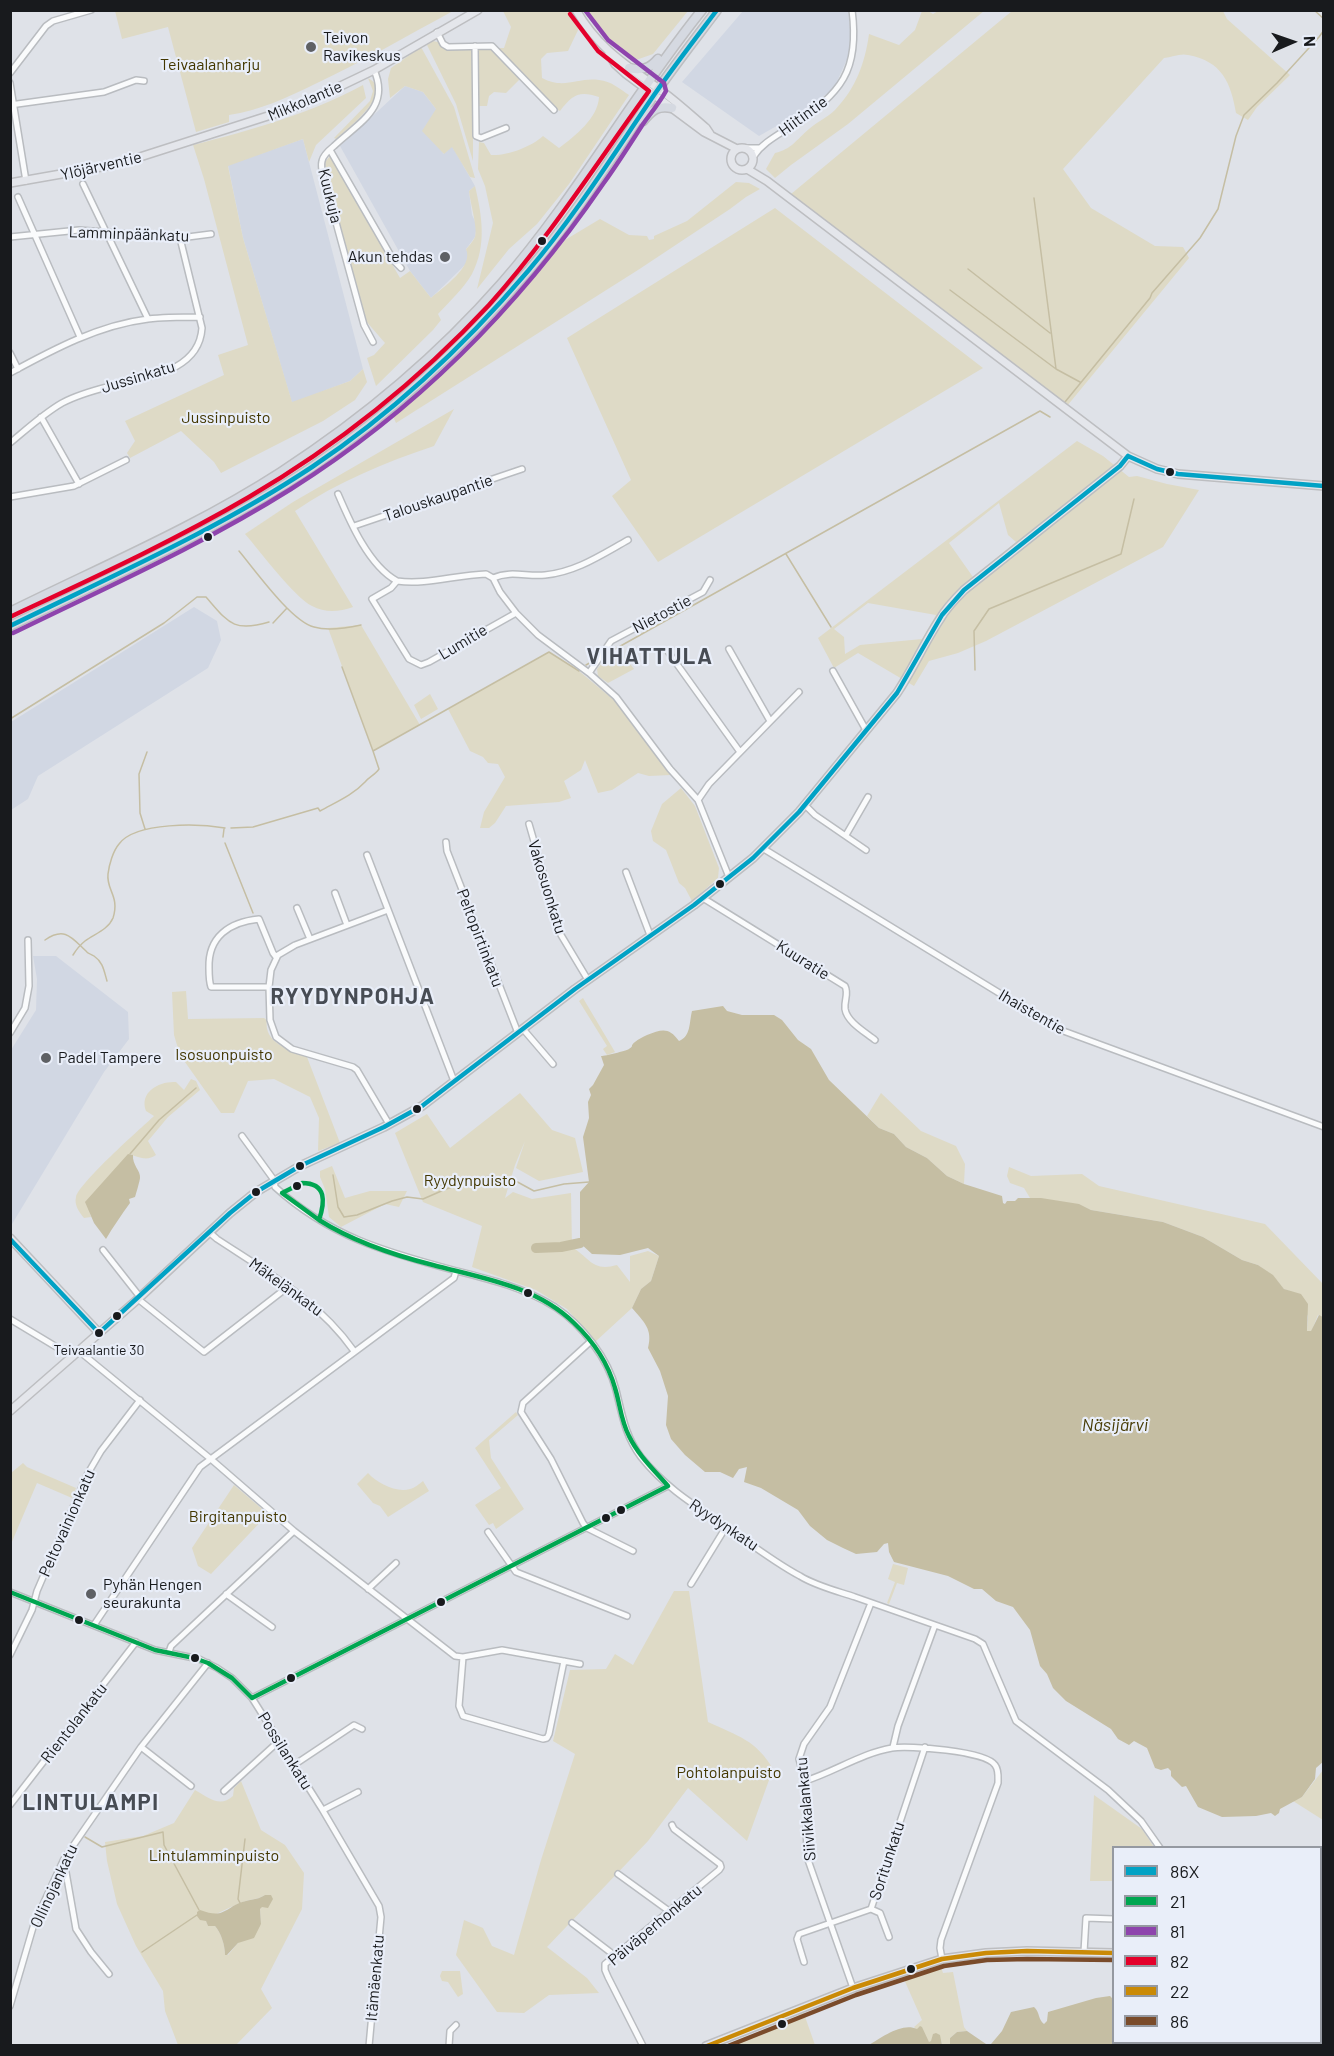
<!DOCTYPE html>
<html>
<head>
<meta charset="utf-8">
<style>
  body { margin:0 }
  #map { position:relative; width:1334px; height:2056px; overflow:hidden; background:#dfe2e8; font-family:Barlow,sans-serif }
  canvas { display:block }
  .frame { position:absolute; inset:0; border:12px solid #181a1d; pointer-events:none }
  .legend { position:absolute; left:1112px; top:1846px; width:210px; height:198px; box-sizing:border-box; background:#e9eef9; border:2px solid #9599a1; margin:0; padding:8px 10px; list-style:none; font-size:18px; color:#181a1d }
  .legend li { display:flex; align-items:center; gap:12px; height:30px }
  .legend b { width:30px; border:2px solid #9599a1 }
  .north { position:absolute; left:1262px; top:12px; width:60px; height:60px; -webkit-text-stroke:4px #e9eef9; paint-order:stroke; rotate:88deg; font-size:16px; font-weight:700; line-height:24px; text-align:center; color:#181a1d }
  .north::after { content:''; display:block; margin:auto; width:21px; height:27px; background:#181a1d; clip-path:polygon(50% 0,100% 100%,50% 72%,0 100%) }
</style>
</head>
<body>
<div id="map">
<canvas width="1334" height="2056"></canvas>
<div class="frame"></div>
<ul class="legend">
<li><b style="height:8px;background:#01a2c5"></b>86X</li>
<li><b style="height:8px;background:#00a651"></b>21</li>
<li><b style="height:8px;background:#8e44ad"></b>81</li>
<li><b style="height:8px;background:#e4002b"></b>82</li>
<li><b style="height:8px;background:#ca8a06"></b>22</li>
<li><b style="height:8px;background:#7a4b2a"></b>86</li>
</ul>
<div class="north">N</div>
</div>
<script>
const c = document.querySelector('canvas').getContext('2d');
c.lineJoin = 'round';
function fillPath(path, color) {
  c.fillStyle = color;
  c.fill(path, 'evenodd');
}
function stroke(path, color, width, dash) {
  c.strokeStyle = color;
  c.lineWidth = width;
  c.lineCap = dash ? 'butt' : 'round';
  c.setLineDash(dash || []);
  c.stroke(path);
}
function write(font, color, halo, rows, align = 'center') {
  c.font = font + ' Barlow,sans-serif';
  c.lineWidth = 4.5;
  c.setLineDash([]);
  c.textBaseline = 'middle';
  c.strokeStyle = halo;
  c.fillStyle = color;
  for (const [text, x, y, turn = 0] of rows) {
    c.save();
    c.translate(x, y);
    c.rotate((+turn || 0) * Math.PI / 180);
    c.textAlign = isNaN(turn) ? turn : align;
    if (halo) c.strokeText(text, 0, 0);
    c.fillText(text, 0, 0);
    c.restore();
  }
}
fillPath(new Path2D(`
  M743,11H848L851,37L848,57L835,86L828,93L796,115L759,136L682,82Z
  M405,86L423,92L436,109L443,154L452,146L475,186L469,191L472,215L477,225L475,237L466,249L469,255L466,264L431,298L410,271L340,146Z
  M303,139L363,369L350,381L292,403L243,238L228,165Z
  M194,607L217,621L221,640L208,668L38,776L28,799L11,810V722Z
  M33,956H56L128,1012L129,1039L104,1072L12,1224L10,1222L11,1050L36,1010L37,979Z`), '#d1d7e3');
fillPath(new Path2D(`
  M589,10H688V11L653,54L636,60L602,33L586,14Z
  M115,11V10L453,11C407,36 362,62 315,84C288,97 259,111 229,115V122L196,132L168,27L122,39Z
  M503,11H568L579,28L568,51L547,53L541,59L542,78C564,90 578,77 599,80C611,81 620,89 629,95L569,184L537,224L509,249L477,289L493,223L485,186L478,169L479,142L484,143L491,155C507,156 531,147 543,136L559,148C575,136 598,118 599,97C579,90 572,95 560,111L552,107L497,48H504L511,27Z
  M922,11H928L933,14L938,11H984L848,124L791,165L775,178L766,169L775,153C792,149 796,140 809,129C817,122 828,117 835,110C856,88 865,63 869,34L899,45L915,30Z
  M1012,11H1223L1227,19L1290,75L1257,107L1248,120L1236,113C1231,83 1222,61 1188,55C1181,53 1172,57 1164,58L1063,169L1091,208L1155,246L1183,247L1189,258L1067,406L791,194Z
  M433,41L438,42L446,50H473V161L456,104L427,45Z
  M421,47L454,107L475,178L470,177L452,147L444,154L422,131L436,109L423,92L405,86L390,98L388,79L391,68Z
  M493,49L521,78L506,93L494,92L489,96L487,106H477L476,50Z
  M368,78C396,92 347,129 336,139L334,138L370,101L373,91Z
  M363,85L366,98L316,145L309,162L303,139L228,166L243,238L292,402L350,381L363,369L367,382L355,400L323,421L221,473L214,462L181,431L130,458L127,453L135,441L125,421L224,375L218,355L248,345L204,179L193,145C251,130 310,114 363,85Z
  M330,156L400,278L410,271L431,298C443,287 474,267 466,249C469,246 473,241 475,237C478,228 470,202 469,191L475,186C482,216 487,245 472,274C464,288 449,302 438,314L441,320L433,330L376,386L367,358L374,355L385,343L365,320L327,181L325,162Z
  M736,182L749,183L760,189L746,197L730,209L638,270L396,423L392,414L460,355L515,300L565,240L600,219L629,235L647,236L649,240L654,239V236L687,221Z
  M775,208L983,368L658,562L612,496L631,480L567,338Z
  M454,409L434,446C386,462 337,482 295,511L353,607C339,612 325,613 312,606C294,597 260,551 245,534L293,502Z
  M1077,441L1103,456L1129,477L1137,476L1167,484L1199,490L1163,547L986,641L958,653L929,661L914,686L858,653L834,668L818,638ZM999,503L1008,535L1016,542L973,577L949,543ZM868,603L936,615L922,639L860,645L845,654L844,637L834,629Z
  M361,625L420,725L373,751L328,628Z
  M618,651L621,652L634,669L608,683L598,676L597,669L608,656Z
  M549,652L579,671L615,701L671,775L649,776L638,773L612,790L598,793L585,760L581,770L564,781L571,798L559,802L506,806L495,823L489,828H480L484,812L505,777L498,764L488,763L483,757L470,751L448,709Z
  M430,694L438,709L421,719L414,705Z
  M681,788L695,806L719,868L718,878L692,901L685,888L679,883L666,850L653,841L651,831L662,804Z
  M186,991L188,1019L264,1018L267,1020C263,1043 290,1050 307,1057L340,1143L318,1151L319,1118L310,1097L274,1079L248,1081L234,1113H221L180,1055L174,1035L172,992Z
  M583,998L615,1052L607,1055L603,1049L607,1046L579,1001Z
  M191,1079L196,1081L200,1090L168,1117L148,1141L156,1155C148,1161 139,1158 130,1154L127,1157L103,1183L89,1210L91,1217L84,1218C79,1212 74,1205 76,1197C80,1182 139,1130 154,1116L146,1111C139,1092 159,1081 176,1082L184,1090Z
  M520,1093L552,1130L575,1138L583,1172L539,1181L516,1168L525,1141L515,1165L505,1198L513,1192L532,1199L571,1193L572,1247C590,1258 592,1272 617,1265L630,1282V1256L648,1251L659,1256L651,1281L641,1289L632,1308L595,1342L567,1309L536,1290L472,1267L482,1226L423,1202L395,1133L427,1114L450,1148Z
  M881,1093L921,1131L956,1146L965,1164L964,1184L947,1176L927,1158L906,1147L894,1134L879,1128L867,1116Z
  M332,1166L345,1198L370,1191H407L399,1207L385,1204L341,1227L329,1217L325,1189L320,1177V1171Z
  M1009,1167L1031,1176L1082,1174L1099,1186L1265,1224L1323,1284V1317L1318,1315L1311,1332L1307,1331L1308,1316L1294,1293L1284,1289L1273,1276L1258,1265L1242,1260L1203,1237L1163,1222L1091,1210L1080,1205L1030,1198L1024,1188L1010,1183L1007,1176Z
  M516,1412L518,1415L489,1440L491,1458L524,1509L496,1529L493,1523L489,1525L475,1505L501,1488L475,1448Z
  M23,1463L27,1467L76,1488L72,1498L37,1483L11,1544V1473Z
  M368,1473C377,1483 396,1493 410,1489C415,1488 419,1484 423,1481L429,1491L388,1517L380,1506L373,1503L357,1484Z
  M234,1485L268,1514L211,1574L198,1566L192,1548Z
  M893,1564L908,1568L904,1585L897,1583L889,1604L887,1603L895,1582L888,1579Z
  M674,1591H689L708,1722C738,1736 756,1740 773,1769L747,1841L688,1788L648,1841L547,1947L587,1978L599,1993L549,1995L524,2013L497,2012L456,1955L464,1920L483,1928L492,1946L514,1955L541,1860L575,1754L553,1741L570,1670L606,1669L615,1654L633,1665Z
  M1323,1770V1820L1293,1801L1302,1797Z
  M241,1781L261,1830L285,1845L304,1873L302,1909L261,1989L272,2008L236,2045H178L165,2011L163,1991L136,1946L117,1904L107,1861L105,1842L143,1836L174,1823L195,1790C209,1798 220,1808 233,1796L234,1788ZM265,1895L260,1909L261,1924L238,1943L228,1955H225C225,1945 221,1933 215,1926H208L206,1920C211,1916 239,1903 246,1901C253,1899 259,1899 265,1895Z
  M1094,1795L1142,1829L1154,1847L1114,1848L1113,1881H1090Z
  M941,1967L943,1973L953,1972L964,2027L967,2031L957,2032L950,2038V2045H942L941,2040L929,2042L914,2027L922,2020L903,1977L913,1976Z
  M442,1971H460L463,1994L458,1997L448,1982L442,1981L440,1976Z
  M803,2011L815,2045H783L782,2044L778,2046H730C742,2040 753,2034 765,2030C780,2025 792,2022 803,2011Z`), '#dedac6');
fillPath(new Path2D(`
  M723,1006L727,1011L742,1015H774L782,1020L798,1040L811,1049L829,1080L879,1128L894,1134L906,1147L927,1158L947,1176L964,1184L1002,1196L1003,1203L1005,1204L1007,1201H1015L1018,1198H1041L1079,1204L1091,1210L1163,1222L1203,1237L1242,1260L1258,1265L1273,1275L1284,1289L1301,1294L1308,1304L1307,1331H1311L1319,1315L1323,1317L1324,1761L1316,1768L1315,1779L1302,1797L1280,1809L1279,1813L1275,1816L1271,1813L1256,1816L1222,1817L1198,1807L1186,1786L1182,1787L1171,1776V1771L1168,1768L1161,1770L1155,1768L1147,1748L1134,1741L1129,1745L1118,1739L1111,1729L1066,1701L1053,1688L1047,1674L1040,1666L1030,1630L1013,1607L996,1601L982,1589H974L948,1576L894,1562L889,1552L888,1543L884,1544L877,1552L856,1554L843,1548L827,1540L810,1526L798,1510L761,1488L744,1482L747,1467L739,1469L733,1478L720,1472H705L685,1455L671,1439L666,1425L668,1396L660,1371L648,1348C653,1329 644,1322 632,1308L641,1289L651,1281L659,1256L648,1248L620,1255L592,1254L580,1243V1192L589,1182L583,1137L589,1118L588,1102L591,1095L589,1089L593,1085L604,1065L601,1056C606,1056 625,1051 629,1049C635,1045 629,1047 635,1042C638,1039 643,1037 647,1035C662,1029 669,1027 679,1041C691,1036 689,1023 692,1011Z
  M128,1154L133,1155C132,1165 141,1171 140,1178C140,1180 136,1194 135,1197L129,1199L130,1203C122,1214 113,1227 106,1239L94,1223L85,1202Z
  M265,1895H271L273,1899L268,1908L262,1907L260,1909L261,1924L254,1938L238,1943L227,1955H225C225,1945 221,1933 215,1926H208L206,1921L200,1920L197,1916V1912L200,1910C226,1920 225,1906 246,1901C254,1899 259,1899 265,1895Z
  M1110,1996L1113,1999L1114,2042H1272L1274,2045H950V2038L957,2032L967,2031L986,2044H991L1002,2031L1011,2012L1034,2007C1040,2012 1038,2020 1044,2024L1047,2021L1048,2012L1096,1998Z
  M920,2026L922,2027L929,2042L931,2041L933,2034L936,2033L940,2035L942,2045H869C881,2038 902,2022 917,2029Z`), '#c5bea3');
stroke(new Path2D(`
  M1314,10L1324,19
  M1034,198L1056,369
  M968,269L1050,333
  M950,290L1056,369L1080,382
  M1065,402L1150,298L1152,293L1200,238L1218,209L1236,136L1244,115L1277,83L1319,37L1324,30
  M239,551C255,570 291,621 314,627C328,631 347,628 361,625
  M786,554L831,627
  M273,623L287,608
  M608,653L1040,411L1050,417
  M586,665L593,661
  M342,667L373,751
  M975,670L974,631L989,609L1121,554L1134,499
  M10,719L164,623L197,597H206C228,622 233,633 269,622
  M231,828L253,827L318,808L320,811C336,802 353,795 365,782C369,777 375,775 379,769L373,751L549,652L579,671
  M145,829L140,813L139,774L147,752
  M223,837L224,829
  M225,843L253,913
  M45,940C65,926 72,938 86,951C87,953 92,955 94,956C103,962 104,971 107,981
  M73,955C76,950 80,945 85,941C94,934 108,930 113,918C120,896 106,890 108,874C109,865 113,851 119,844C136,821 201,824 225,828
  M130,1154L159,1120L196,1088
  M333,1175L338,1207L344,1217L357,1215L392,1201L407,1197L423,1199L446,1189L489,1176L512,1179L534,1191L564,1184L589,1182
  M85,1837L102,1847L163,1832L164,1845L199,1910
  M240,1903L238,1899L245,1839
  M142,1952L197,1915`), '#c5bea3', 1.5);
stroke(new Path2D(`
  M536,1248L561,1247L580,1243`), '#c5bea3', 10);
const minor = new Path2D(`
  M437,32L443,44L448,47L492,46L554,110
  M475,46L476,136L481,138L506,128
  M10,73L46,26L53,21L91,10
  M10,83L26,181
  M10,105L104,92L136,80L144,81
  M746,148H759
  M330,150L394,261L401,268
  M753,157C763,142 778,135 793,125C841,93 860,71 852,10
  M83,184L148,319
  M18,197L80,337
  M10,237L79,230L180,238L211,234
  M373,342L364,325L323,175C322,171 321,165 322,161C323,155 329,150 334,146C358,123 391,108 374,70
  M10,353L18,369
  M10,373C54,349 99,325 148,319C165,317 183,317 200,317
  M41,417L79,484
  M10,443C27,429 43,414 62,403C77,395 95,390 111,386C144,377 199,373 202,328L180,238
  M338,494C350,522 369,566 397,581
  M10,497L74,486L126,460
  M354,526L522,469
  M493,578C511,570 527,577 545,575C576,572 601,555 628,540
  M516,613L429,662L421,665L409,659L372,599L391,588L397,581C427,585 455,575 486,574L493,578L500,592L516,613L538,635L589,673L616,697L670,769L698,800L729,877
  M729,649L770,721
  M669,653L740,752
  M833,671L866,730
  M589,673L611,641L703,592L710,580
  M698,800L709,784L799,692
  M805,805L815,815L866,850
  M529,824L561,935L588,980
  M846,835L868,797
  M446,842L447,851L518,1033
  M764,849L1058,1029L1324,1127
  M367,855L454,1081
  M626,872L650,935
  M335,893L347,925
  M703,898L845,986C849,994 844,1000 845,1009C847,1022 865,1032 875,1040
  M297,908L310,939
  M388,910L295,945L278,955L271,970L269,987L270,1020L276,1037L292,1049L353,1067L357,1070L389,1124
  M269,987H211C209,981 209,975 209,968C208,937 229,922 259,919L273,953L276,957
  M523,1029L553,1064
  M10,1033L25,1008L29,986L28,940
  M242,1136L274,1180L275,1187C329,1236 385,1252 453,1270C489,1279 523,1287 555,1307C582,1325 608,1358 616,1390C622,1414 625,1436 641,1457C664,1486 691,1503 721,1523C747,1541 772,1561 800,1576C816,1586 837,1591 855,1597C895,1611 935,1625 975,1639L983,1644L1016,1721L1108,1790L1141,1821L1160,1848
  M209,1232L217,1239C267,1272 319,1301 354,1351
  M103,1250L140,1297
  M138,1299L204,1352L289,1286
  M10,1319L73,1357
  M590,1342L523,1403L521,1412L551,1459L583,1523L587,1528L633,1551
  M79,1351L212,1460L294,1531L455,1656L463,1657L502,1650L580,1664
  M488,1532L516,1572L627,1616
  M691,1584L726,1527
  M368,1589L396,1563
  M10,1592L155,1650L199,1659L217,1668L232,1678L252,1698L322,1809L379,1906L381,1917L369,2046
  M226,1594L272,1627
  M94,1625L200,1467L454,1278L456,1271
  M169,1652L171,1646L294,1531
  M10,1655L32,1610L37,1591L87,1475L101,1451L140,1400
  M463,1657L459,1706L463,1716L543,1739L547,1738L549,1734L564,1661
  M252,1698L668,1486
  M141,1747L191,1786
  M893,1747L898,1726L935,1625
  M294,1765L354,1725L362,1729
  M805,1781C834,1772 862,1753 892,1748C908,1745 986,1751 995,1765C999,1770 998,1777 998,1783L941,1940L940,1948L942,1959
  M224,1791L279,1741
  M10,1805L136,1642
  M323,1810L358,1792
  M64,1861L76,1929L91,1952L109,1974
  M618,1874L669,1911
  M871,1909L880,1913L889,1937
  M572,1923L614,1955
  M1084,1952L1086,1918L1114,1919
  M1323,1954L1324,1943
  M804,1962L797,1939L799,1934L871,1909L925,1747
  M853,1988L807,1857L805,1781L799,1759L804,1744L830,1707L871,1603
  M10,2006L34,1924L64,1859L141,1747L208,1663
  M449,2046L450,2031L456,2025
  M643,2046L608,1977L605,1970V1964L719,1870L721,1867L720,1864L674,1829L672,1825`);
const major = new Path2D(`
  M576,10C599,50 628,66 663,92C678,103 692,116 706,128L710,134
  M609,54L615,64L626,74L704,132L737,149
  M731 159a11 11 0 1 1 22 0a11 11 0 1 1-22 0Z
  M747,169L767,181L1128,456L1157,469L1178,474L1324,486
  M10,183L118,164L299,106L374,70L478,10
  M10,1238L99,1333
  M10,1411L138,1299L230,1213L256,1192L300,1166L384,1127L422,1106L575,989L694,905L753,858L799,812L897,693C913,669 924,643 940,619C946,608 955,599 964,590L1120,466L1128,456
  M1320,1954H1324
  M706,2046L853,1988L942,1959L986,1953L1027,1951L1114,1953`);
const highway = new Path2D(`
  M629,68C641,71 650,69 658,59
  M643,121C652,110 658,105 672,108
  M10,612C101,567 196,527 281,472C363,419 438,356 502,283C576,198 631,98 702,10
  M10,626C112,576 217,530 312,467C393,412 465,345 528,271C575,216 613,155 654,95C674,66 696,38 717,10`);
stroke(minor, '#b9bcc0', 8);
stroke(major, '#bdbec1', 10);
stroke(highway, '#bdbec1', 11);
stroke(minor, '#fafbfc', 5);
stroke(major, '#e4e6eb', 7);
stroke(highway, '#d5d9e1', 8);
stroke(new Path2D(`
  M1128,456L1157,469L1178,474L1324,486
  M10,626C112,576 217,530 312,467C393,413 465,345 528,271C575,216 613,155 654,95C674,66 695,39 717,10
  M10,1239L99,1333
  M99,1333L230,1213L256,1192L300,1166L384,1127L422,1106L575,989L694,905L753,858L799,812L897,693L942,615L964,590L1120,466L1128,456`), '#01a2c5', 4.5);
stroke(new Path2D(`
  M302,1183C327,1183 325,1202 319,1220L282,1193Z
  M319,1220C354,1242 393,1255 433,1265C482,1278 536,1286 574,1323C593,1341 608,1363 615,1388C620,1404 621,1421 629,1436C638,1455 654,1470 668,1486
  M10,1592L155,1650L194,1658L208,1663L232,1678L252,1698
  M252,1698L668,1486`), '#00a651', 4.5);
stroke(new Path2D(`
  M13,633C107,587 202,545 291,489C415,411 520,305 603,184C617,165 630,144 643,124C651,113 660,102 666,91L664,83L608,40L585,10`), '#8e44ad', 4.5);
stroke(new Path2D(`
  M10,617C91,579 172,542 249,497C338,445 419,380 489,305C549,238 596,164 649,91L598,51L570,14`), '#e4002b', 4.5);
stroke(new Path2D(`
  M707,2046L853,1988L942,1959L986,1953L1027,1951L1114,1953`), '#ca8a06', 4.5);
stroke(new Path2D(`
  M728,2046L856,1995L944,1966L987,1960L1027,1959L1114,1960`), '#7a4b2a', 4.5);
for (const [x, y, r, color] of [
  [311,47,6,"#5e6064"],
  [542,241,5,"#181a1d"],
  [445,257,6,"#5e6064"],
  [1170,472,5,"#181a1d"],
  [208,537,5,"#181a1d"],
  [720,884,5,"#181a1d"],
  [46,1058,6,"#5e6064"],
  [417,1109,5,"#181a1d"],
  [300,1166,5,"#181a1d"],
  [297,1186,5,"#181a1d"],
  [256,1192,5,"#181a1d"],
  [528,1293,5,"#181a1d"],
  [117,1316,5,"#181a1d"],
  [99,1333,5,"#181a1d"],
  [621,1510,5,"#181a1d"],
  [606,1518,5,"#181a1d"],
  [91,1594,6,"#5e6064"],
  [441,1602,5,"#181a1d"],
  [79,1620,5,"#181a1d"],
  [195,1658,5,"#181a1d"],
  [291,1678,5,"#181a1d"],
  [911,1969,5,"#181a1d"],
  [782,2024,5,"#181a1d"]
]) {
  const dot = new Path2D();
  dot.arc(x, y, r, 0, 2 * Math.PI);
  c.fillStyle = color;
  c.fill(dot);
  stroke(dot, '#e9eef9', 2);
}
write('14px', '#181a1d', '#e9eef9', [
  ["Teivaalantie 30",99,1350]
]);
write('16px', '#181a1d', '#e9eef9', [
  ["Teivon",323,38],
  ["Ravikeskus",323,56],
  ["Akun tehdas",433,257,"right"],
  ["Padel Tampere",58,1058],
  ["Pyhän Hengen",103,1585],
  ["seurakunta",103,1603]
], 'left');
write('16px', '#433700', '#e9eef9', [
  ["Teivaalanharju",210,65],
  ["Jussinpuisto",226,418],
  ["Isosuonpuisto",224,1055],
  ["Ryydynpuisto",470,1181],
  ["Birgitanpuisto",238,1517],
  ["Pohtolanpuisto",729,1773],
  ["Lintulamminpuisto",214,1856]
]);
write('16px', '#181a1d', '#e9eef9', [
  ["Mikkolantie",305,101,-23],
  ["Hiitintie",803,116,-36],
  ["Ylöjärventie",101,166,-13],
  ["Kuukuja",330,196,76],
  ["Lamminpäänkatu",129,234,2],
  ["Jussinkatu",138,377,-17],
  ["Talouskaupantie",438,498,-19],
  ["Nietostie",662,614,-28],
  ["Lumitie",463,642,-31],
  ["Vakosuonkatu",547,887,73],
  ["Peltopirtinkatu",480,938,69],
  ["Kuuratie",803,960,32],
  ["Ihaistentie",1032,1012,30],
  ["Mäkelänkatu",286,1287,36],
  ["Peltovainionkatu",67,1523,-66],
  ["Ryydynkatu",724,1525,34],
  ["Rientolankatu",74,1723,-52],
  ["Possilankatu",285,1751,58],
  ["Siivikkalankatu",806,1809,-95],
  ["Soritunkatu",887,1861,-72],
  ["Ollinojankatu",54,1886,-65],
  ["Päiväperhonkatu",655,1925,-40],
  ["Itämäenkatu",375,1978,-85]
]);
write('italic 18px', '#493d06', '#e9eef9', [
  ["Näsijärvi",1115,1425]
]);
c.letterSpacing = '1.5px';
write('bold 22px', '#474c54', '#e9eef9', [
  ["VIHATTULA",650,657],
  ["RYYDYNPOHJA",353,997],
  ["LINTULAMPI",91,1803]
]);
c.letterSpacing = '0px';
</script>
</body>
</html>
